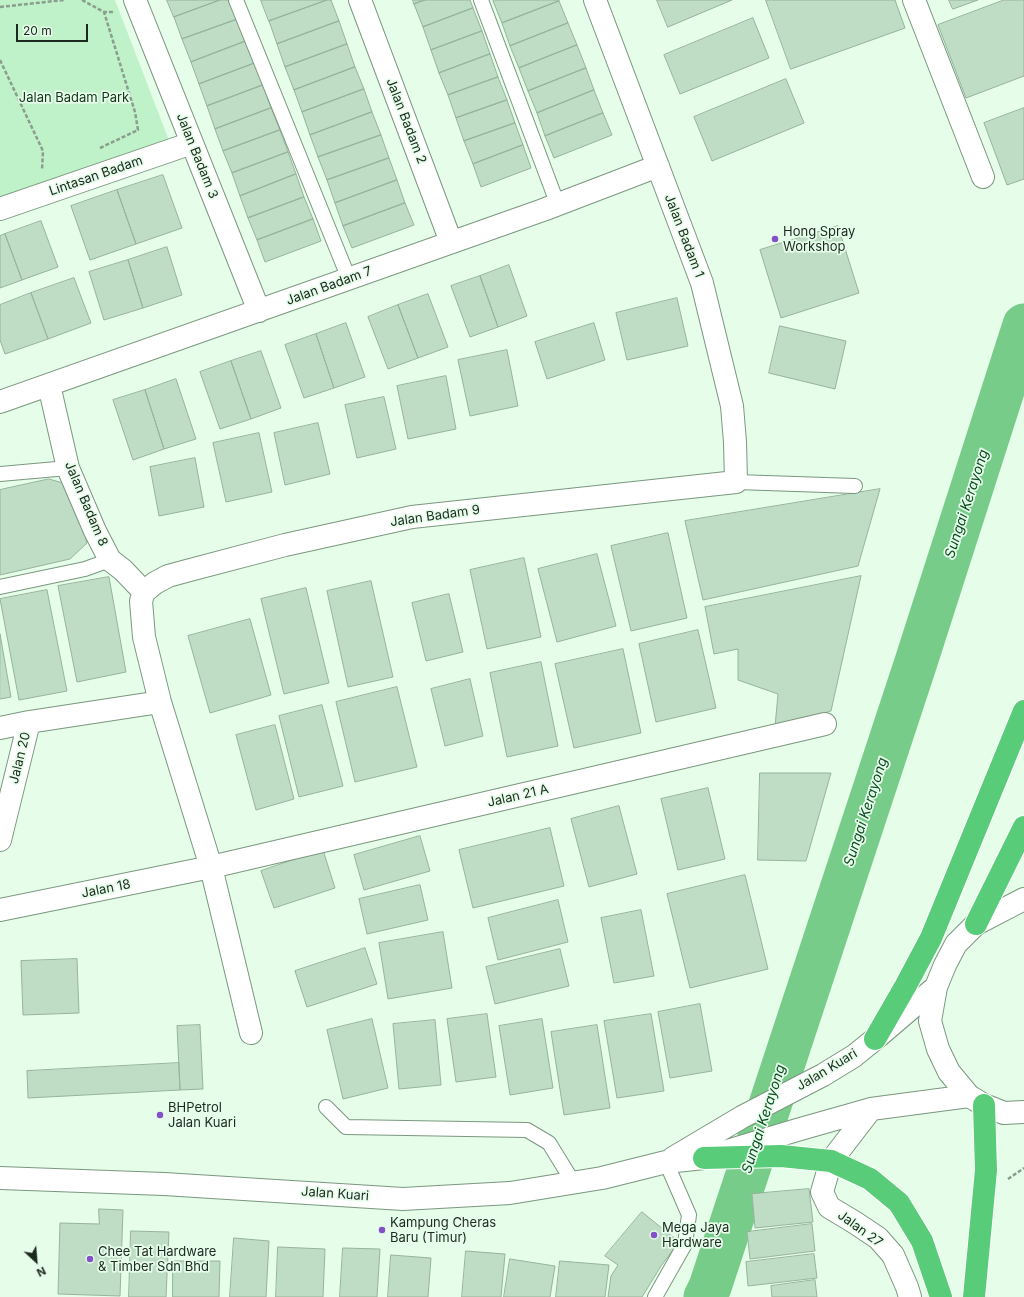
<!DOCTYPE html>
<html>
<head>
<meta charset="utf-8">
<style>
  body { margin:0 }
  #map { position:relative; width:1024px; height:1297px; overflow:hidden; background:#e5fde9; font-family:Inter,sans-serif }
  canvas { display:block }
  .north { position:absolute; left:16px; top:1241px; width:40px; height:40px; -webkit-text-stroke:3px #e5fde9; paint-order:stroke; rotate:154deg; font-size:11px; font-weight:700; line-height:16px; text-align:center; color:#1d281f }
  .north::after { content:''; display:block; margin:auto; width:14px; height:18px; background:#1d281f; clip-path:polygon(50% 0,100% 100%,50% 72%,0 100%) }
  .scale { position:absolute; left:16px; top:24px; width:72px; height:18px; box-sizing:border-box; border:2px solid #1d281f; border-top:0; padding-left:5px; font-size:12px; line-height:14px; white-space:nowrap; color:#1d281f; -webkit-text-stroke:3px #e5fde9; paint-order:stroke }
</style>
</head>
<body>
<div id="map">
<canvas width="1024" height="1297"></canvas>
<div class="north">N</div>
<div class="scale">20 m</div>
</div>
<script>
const c = document.querySelector('canvas').getContext('2d');
c.lineJoin = 'round';
function fillPath(path, color) {
  c.fillStyle = color;
  c.fill(path, 'evenodd');
}
function stroke(path, color, width, dash) {
  c.strokeStyle = color;
  c.lineWidth = width;
  c.lineCap = dash ? 'butt' : 'round';
  c.setLineDash(dash || []);
  c.stroke(path);
}
function write(font, color, halo, rows, align = 'center') {
  c.font = font + ' Inter,sans-serif';
  c.lineWidth = 3.5;
  c.setLineDash([]);
  c.textBaseline = 'middle';
  c.strokeStyle = halo;
  c.fillStyle = color;
  for (const [text, x, y, turn = 0] of rows) {
    c.save();
    c.translate(x, y);
    c.rotate((+turn || 0) * Math.PI / 180);
    c.textAlign = isNaN(turn) ? turn : align;
    if (halo) c.strokeText(text, 0, 0);
    c.fillText(text, 0, 0);
    c.restore();
  }
}
fillPath(new Path2D(`
  M0,0H115L170,143L0,205Z`), '#bff2c8');
stroke(new Path2D(`
  M705,1297L710,1287L916,662L1024,325`), '#77cc8a', 43);
const building = new Path2D(`
  M167,0H220L174,17Z
  M220,0H231L238,19L182,39L174,17Z
  M261,0H327L269,21Z
  M327,0H331L339,21L277,44L269,21Z
  M413,0H425L414,4Z
  M425,0H470L473,8L423,27L414,4Z
  M495,0H559V1L502,23L493,1Z
  M657,0H732L668,27Z
  M766,0H895L905,28L791,69Z
  M949,0H978L953,9Z
  M1004,0H1024V76L966,98L938,25Z
  M559,1L568,23L510,46L502,23Z
  M473,8L482,31L431,50L423,27Z
  M753,18L769,58L680,94L664,55Z
  M238,19L246,41L191,62L182,39Z
  M339,21L347,44L285,67L277,44Z
  M568,23L577,45L519,68L510,46Z
  M482,31L490,54L439,73L431,50Z
  M246,41L255,63L199,84L191,62Z
  M347,44L355,67L294,90L285,67Z
  M577,45L586,68L528,91L519,68Z
  M490,54L498,77L448,95L439,73Z
  M255,63L263,85L207,106L199,84Z
  M355,67L364,89L302,112L294,90Z
  M586,68L594,90L537,113L528,91Z
  M498,77L507,100L456,118L448,95Z
  M786,79L804,123L712,161L694,117Z
  M263,85L271,108L215,129L207,106Z
  M364,89L372,112L310,135L302,112Z
  M594,90L603,113L545,136L537,113Z
  M507,100L515,123L464,141L456,118Z
  M271,108L280,130L223,151L215,129Z
  M1024,108V179L1007,185L984,123Z
  M372,112L381,135L318,157L310,135Z
  M603,113L612,135L554,158L545,136Z
  M515,123L523,145L473,164L464,141Z
  M280,130L288,152L232,173L223,151Z
  M381,135L389,158L327,180L318,157Z
  M523,145L531,168L481,187L473,164Z
  M288,152L296,174L240,196L232,173Z
  M389,158L397,180L335,203L327,180Z
  M296,174L304,197L248,218L240,196Z
  M163,175L182,228L136,244L117,190Z
  M397,180L405,203L343,226L335,203Z
  M117,190L136,244L90,260L71,206Z
  M304,197L313,219L257,240L248,218Z
  M405,203L414,225L352,248L343,226Z
  M313,219L321,241L265,262L257,240Z
  M41,221L58,267L22,280L5,234Z
  M838,226L859,293L781,318L760,250Z
  M5,234L22,280L0,288V236Z
  M167,247L182,295L143,308L128,260Z
  M128,260L143,308L104,320L89,272Z
  M509,265L527,316L498,327L480,276Z
  M480,276L498,327L470,337L451,286Z
  M74,278L91,323L48,339L31,293Z
  M31,293L48,339L5,354L0,340V305Z
  M428,294L448,347L418,358L398,305Z
  M677,298L688,346L627,360L616,313Z
  M398,305L418,358L388,369L368,317Z
  M346,323L365,377L334,388L316,334Z
  M594,323L605,360L547,379L535,342Z
  M780,326L846,341L835,389L769,373Z
  M316,334L334,388L304,398L285,345Z
  M507,350L518,406L470,416L458,360Z
  M261,351L281,408L251,419L231,361Z
  M231,361L251,419L220,429L200,372Z
  M446,376L456,429L408,439L397,386Z
  M176,379L196,439L164,449L145,390Z
  M145,390L164,449L133,460L113,400Z
  M384,397L396,449L357,458L345,405Z
  M318,423L330,474L285,485L274,433Z
  M259,433L272,492L226,502L213,443Z
  M195,458L204,507L159,516L150,467Z
  M49,479L70,485L87,543L70,559L0,575V490Z
  M880,489L858,566L703,600L685,521Z
  M668,533L687,618L631,631L611,546Z
  M597,554L616,626L557,642L538,569Z
  M524,558L541,637L487,649L470,570Z
  M861,576L831,711L775,727L778,694L738,680V649L714,654L705,607Z
  M109,577L126,672L77,682L58,586Z
  M371,581L393,677L348,687L327,591Z
  M306,588L329,683L284,694L261,599Z
  M47,590L67,691L19,700L0,599Z
  M449,594L463,652L426,661L412,603Z
  M250,619L271,695L210,713L188,636Z
  M698,630L716,708L656,722L639,644Z
  M0,634L11,697L0,699Z
  M623,649L641,733L574,748L555,664Z
  M541,662L558,746L507,757L490,673Z
  M470,679L483,736L445,746L431,689Z
  M397,687L417,767L355,782L336,702Z
  M322,705L343,786L299,797L279,716Z
  M275,725L294,799L256,810L236,735Z
  M760,773H831L806,861L758,860Z
  M708,788L725,859L678,870L661,799Z
  M619,806L637,874L589,887L571,819Z
  M550,828L564,886L473,908L459,850Z
  M420,836L430,871L364,890L354,855Z
  M323,850L335,888L274,908L261,871Z
  M745,875L768,969L690,988L667,894Z
  M420,885L428,920L367,934L359,899Z
  M558,900L568,942L498,960L488,918Z
  M641,910L654,976L614,983L601,918Z
  M443,932L452,988L388,999L379,943Z
  M365,948L377,984L307,1007L295,971Z
  M560,949L569,986L495,1004L486,967Z
  M77,959L79,1013L23,1015L21,961Z
  M700,1004L712,1071L670,1078L658,1012Z
  M487,1014L496,1077L456,1082L447,1019Z
  M651,1014L664,1091L617,1098L604,1021Z
  M372,1019L388,1088L343,1099L327,1030Z
  M542,1019L553,1088L510,1095L499,1026Z
  M435,1020L441,1085L399,1089L393,1024Z
  M200,1025L203,1089L180,1090L177,1026Z
  M597,1025L610,1108L564,1115L551,1032Z
  M179,1063L180,1090L28,1098L27,1071Z
  M809,1189L813,1222L755,1228L752,1194Z
  M99,1209L123,1210L120,1296L58,1294L60,1223L99,1224Z
  M642,1212L679,1242L661,1266L642,1297H608L611,1276L618,1265L605,1256Z
  M812,1224L815,1251L750,1259L747,1232Z
  M131,1231L169,1232L166,1297H129Z
  M234,1238L269,1241L266,1297H230Z
  M278,1247L325,1249L323,1297H276Z
  M343,1248L380,1249L377,1297H340Z
  M466,1251L505,1254L501,1297H462Z
  M814,1254L817,1278L748,1286L746,1262Z
  M391,1255L431,1258L428,1297H388Z
  M510,1259L555,1266L550,1297H504Z
  M173,1261H220L219,1297H173Z
  M560,1261L609,1265L605,1297H556Z
  M815,1280L817,1297H772L771,1286Z`);
fillPath(building, '#bfddc4');
stroke(building, '#96b39b', 1);
const lane = new Path2D(`
  M236,0L349,279
  M481,0L553,192L559,205
  M0,474L68,468
  M736,482L855,486
  M0,587L85,569L110,560
  M326,1107L346,1127L527,1130L549,1143L573,1182
  M655,1297L685,1244L689,1215L666,1162`);
const street = new Path2D(`
  M135,0L259,311
  M360,0L451,242
  M914,0L983,177
  M0,209L192,143
  M49,385L68,468L95,531L110,560L123,570L144,592L141,601L144,637L160,702L211,867L251,1033
  M0,402L543,210L658,166
  M144,592L155,583L168,576L190,570L285,545L412,517L736,482L735,442L732,406L702,283L595,0
  M0,728L29,722L160,702
  M0,840L29,722
  M0,910L211,867L825,724
  M831,1161L822,1192L829,1207L854,1222L878,1238L893,1255L907,1287L910,1297`);
const secondary = new Path2D(`
  M1024,899L976,924L956,944L945,965L936,987L930,1021L938,1049L949,1072L969,1096L984,1105L1004,1113L1024,1112
  M673,1158L742,1117L823,1075L854,1056L875,1039L936,987
  M831,1161L871,1109
  M0,1178L164,1184L403,1199L510,1193L602,1178L666,1162L704,1158L797,1130L871,1109L969,1096`);
const highway = new Path2D(`
  M976,924L1024,827
  M875,1039L906,985L931,938L1024,711
  M704,1158L781,1156L831,1161L870,1179L899,1203L922,1241L941,1297
  M974,1297L986,1170L984,1105`);
stroke(lane, '#7b977f', 16);
stroke(street, '#7b977f', 24);
stroke(secondary, '#7b977f', 24);
stroke(highway, '#fff', 24);
stroke(new Path2D(`
  M82,0L104,12H115
  M0,7L64,0
  M0,60L43,151L42,170
  M100,148L138,130L135,112L104,12
  M1008,1179L1024,1168`), '#8b9d8e', 2.5, [4, 2]);
stroke(lane, '#fff', 14);
stroke(street, '#fff', 22);
stroke(secondary, '#fff', 22);
stroke(highway, '#58cc78', 22);
for (const [x, y, r, color] of [
  [775,239,4,"#8350c9"],
  [160,1115,4,"#8350c9"],
  [382,1230,4,"#8350c9"],
  [654,1235,4,"#8350c9"],
  [90,1259,4,"#8350c9"]
]) {
  const dot = new Path2D();
  dot.arc(x, y, r, 0, 2 * Math.PI);
  c.fillStyle = color;
  c.fill(dot);
  stroke(dot, '#e5fde9', 1.5);
}
write('13px', '#12351b', '#e5fde9', [
  ["Jalan Badam Park",74,98]
]);
write('13px', '#1d281f', '#e5fde9', [
  ["Jalan Badam 2",406,121,69],
  ["Jalan Badam 3",197,156,68],
  ["Lintasan Badam",96,176,-19],
  ["Jalan Badam 1",684,236,69],
  ["Jalan Badam 7",329,286,-20],
  ["Jalan Badam 8",86,504,67],
  ["Jalan Badam 9",435,516,-8],
  ["Jalan 20",20,758,-76],
  ["Jalan 21 A",518,796,-13],
  ["Jalan 18",106,889,-11],
  ["Jalan Kuari",827,1070,-31],
  ["Jalan Kuari",335,1194,4],
  ["Jalan 27",860,1229,36]
]);
write('13px', '#1d281f', '#e5fde9', [
  ["Hong Spray",783,232],
  ["Workshop",783,247],
  ["BHPetrol",168,1108],
  ["Jalan Kuari",168,1123],
  ["Kampung Cheras",390,1223],
  ["Baru (Timur)",390,1238],
  ["Mega Jaya",662,1228],
  ["Hardware",662,1243],
  ["Chee Tat Hardware",98,1252],
  ["& Timber Sdn Bhd",98,1267]
], 'left');
write('italic 14px', '#0c4c22', '#e5fde9', [
  ["Sungai Kerayong",967,504,-72],
  ["Sungai Kerayong",866,812,-72],
  ["Sungai Kerayong",764,1119,-72]
]);
</script>
</body>
</html>
